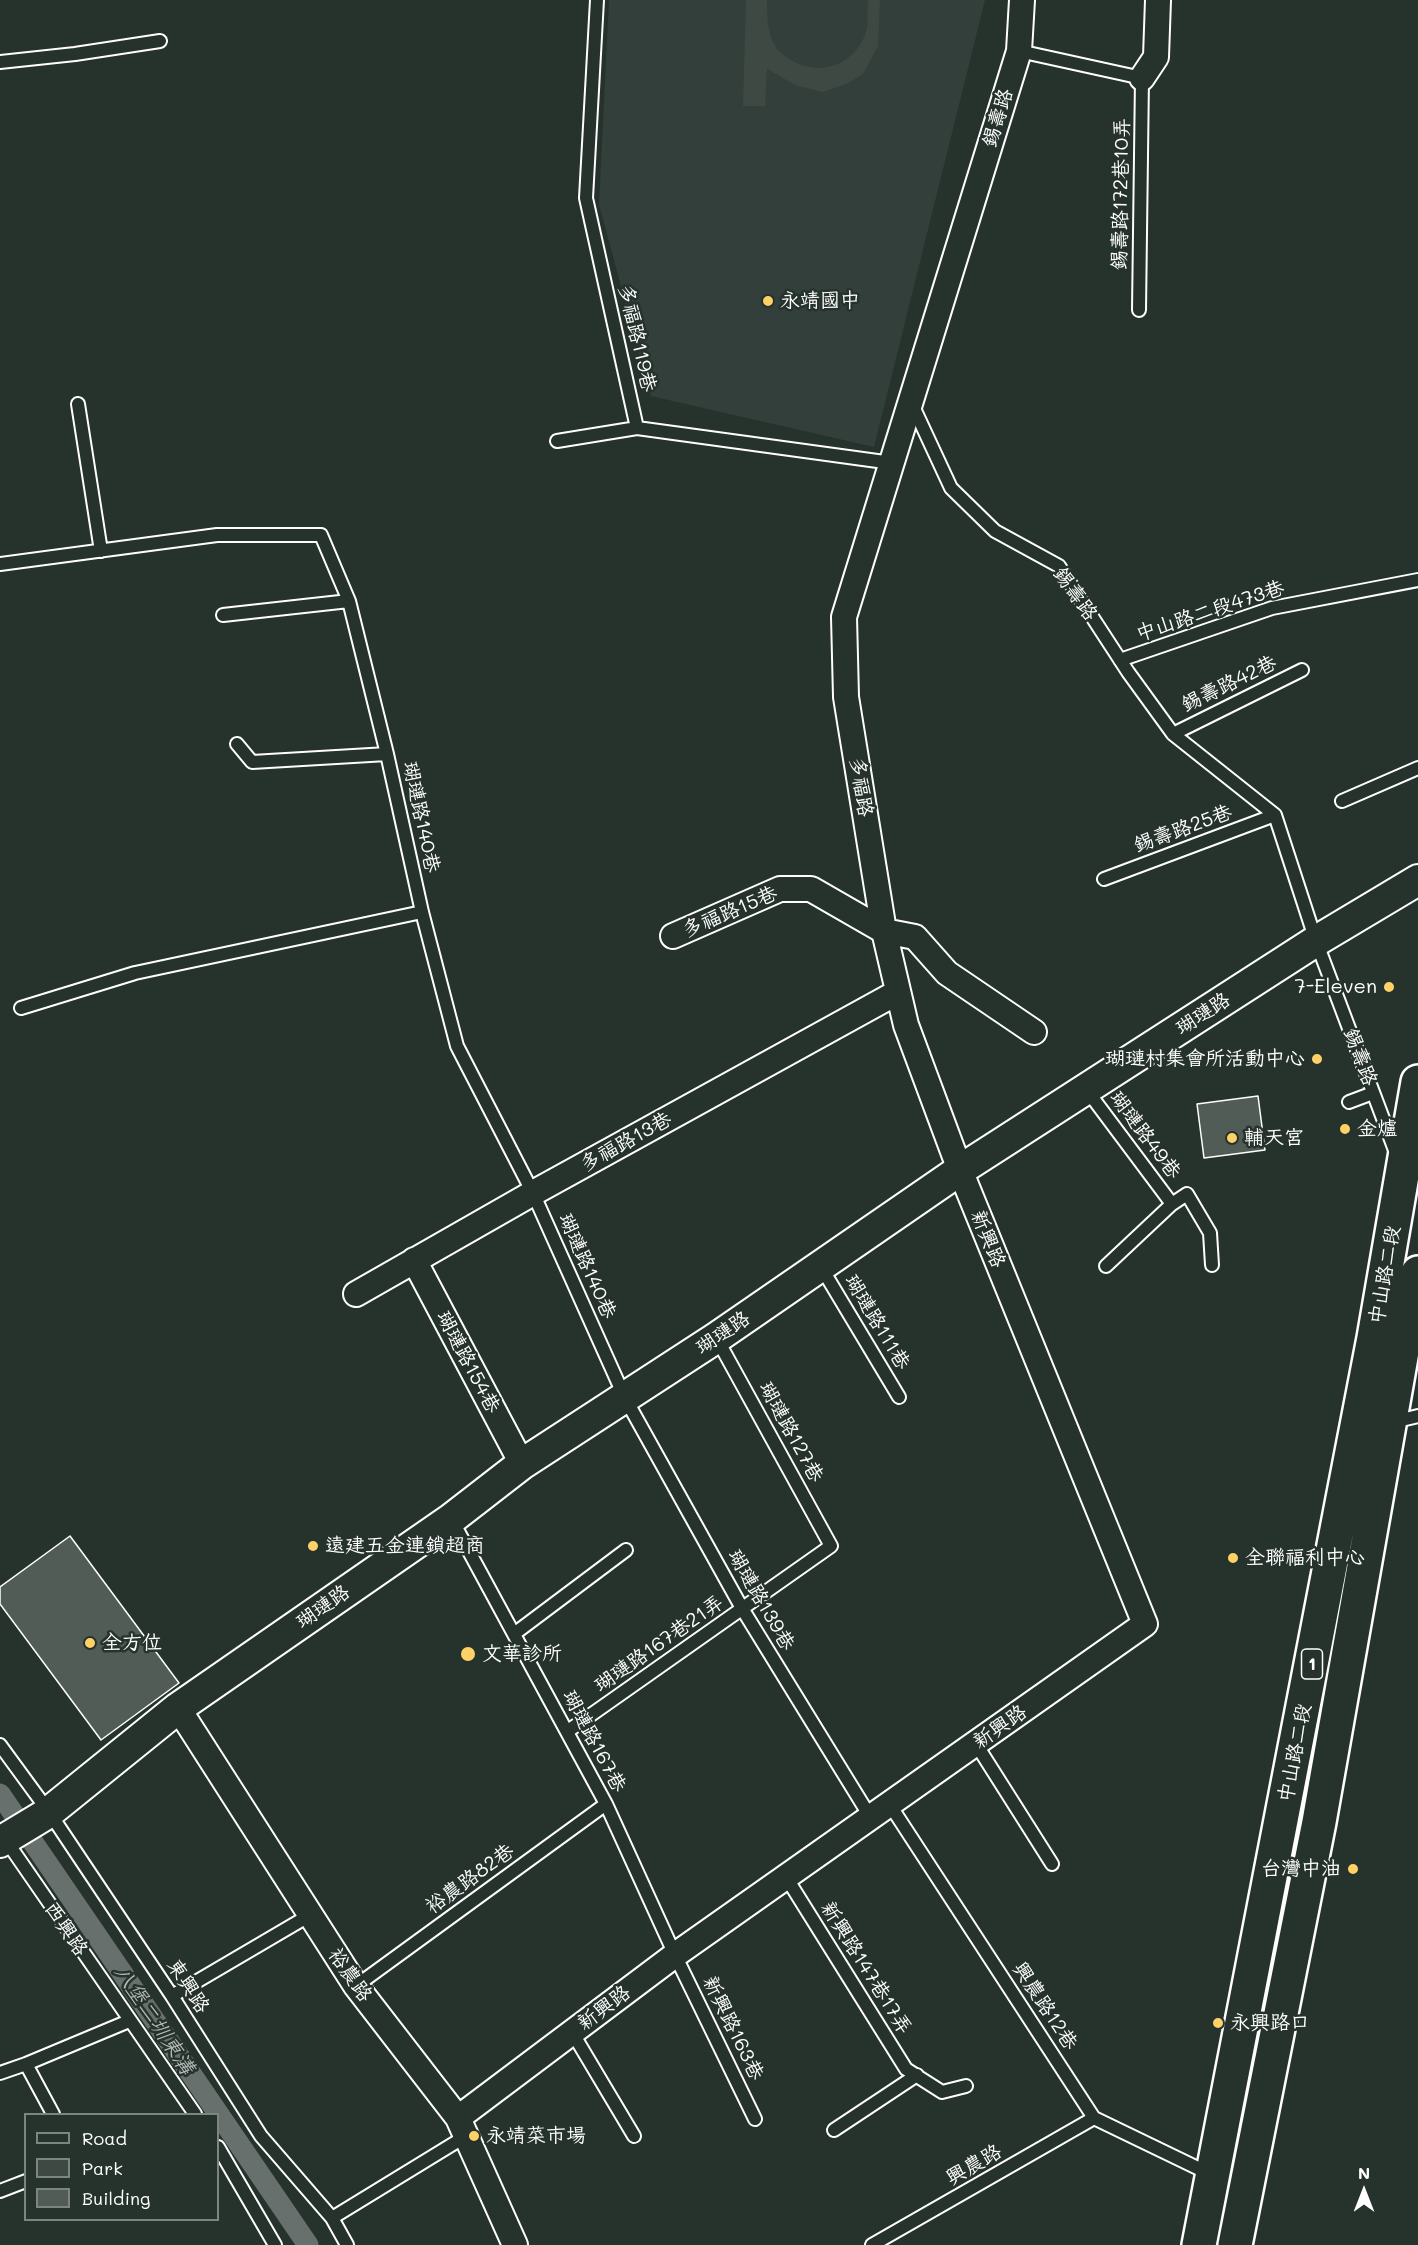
<!DOCTYPE html>
<html>
<head>
<meta charset="utf-8">
<style>
  body { margin:0 }
  #map { position:relative; width:1418px; height:2245px; overflow:hidden; background:#26332d; font-family:Mali,sans-serif }
  canvas { display:block }
  .legend { position:absolute; left:24px; top:2113px; width:195px; height:108px; box-sizing:border-box; background:#26332d; border:2px solid #7d8581; margin:0; padding:8px 10px; list-style:none; font-size:18px; color:#fff }
  .legend li { display:flex; align-items:center; gap:12px; height:30px }
  .legend b { width:30px; border:2px solid #7d8581 }
  .north { position:absolute; left:1334px; top:2161px; width:60px; height:60px; -webkit-text-stroke:4px #26332d; paint-order:stroke; rotate:0deg; font-size:16px; font-weight:700; line-height:24px; text-align:center; color:#fff }
  .north::after { content:''; display:block; margin:auto; width:21px; height:27px; background:#fff; clip-path:polygon(50% 0,100% 100%,50% 72%,0 100%) }
</style>
</head>
<body>
<div id="map">
<canvas width="1418" height="2245"></canvas>
<ul class="legend">
<li><b style="height:8px;background:#26332d"></b>Road</li>
<li><b style="height:16px;background:#3e4944"></b>Park</li>
<li><b style="height:16px;background:#515c57"></b>Building</li>
</ul>
<div class="north">N</div>
</div>
<script>
const c = document.querySelector('canvas').getContext('2d');
c.lineJoin = 'round';
function fillPath(path, color) {
  c.fillStyle = color;
  c.fill(path, 'evenodd');
}
function stroke(path, color, width, dash) {
  c.strokeStyle = color;
  c.lineWidth = width;
  c.lineCap = dash ? 'butt' : 'round';
  c.setLineDash(dash || []);
  c.stroke(path);
}
function write(font, color, halo, rows, align = 'center') {
  c.font = font + ' Mali,"LXGW WenKai TC",sans-serif';
  c.lineWidth = 5;
  c.setLineDash([]);
  c.textBaseline = 'middle';
  c.strokeStyle = halo;
  c.fillStyle = color;
  for (const [text, x, y, turn = 0] of rows) {
    c.save();
    c.translate(x, y);
    c.rotate((+turn || 0) * Math.PI / 180);
    c.textAlign = isNaN(turn) ? turn : align;
    if (halo) c.strokeText(text, 0, 0);
    c.fillText(text, 0, 0);
    c.restore();
  }
}
fillPath(new Path2D(`
  M609,0H985L874,447L651,396L599,205Z`), '#333f3a');
fillPath(new Path2D(`
  M746,0H767C767,17 767,34 777,49C779,52 784,55 788,58C817,78 854,67 866,32C869,23 867,10 868,0H880L878,46L863,74L846,84L823,92L795,85L767,69L765,106H743Z`), '#3e4944');
stroke(new Path2D(`
  M0,1794L308,2245`), '#67706c', 21);
const building = new Path2D(`
  M1258,1096L1265,1150L1204,1158L1197,1104Z
  M70,1536L179,1683L101,1740L0,1604V1587Z`);
fillPath(building, '#515c57');
stroke(building, '#fff', 1.5);
const service = new Path2D(`
  M597,0L586,198L637,428L892,463
  M1019,51L1142,78L1139,310
  M0,62L75,54L160,41
  M78,404L101,551
  M912,404L951,488L995,531L1059,566L1128,672L1173,734L1275,815L1316,941L1396,1153
  M557,441L637,428
  M0,564L217,535H321L349,601L387,754L422,912L457,1046L533,1193L625,1398L743,1610L871,1818
  M223,615L349,601
  M1120,660L1272,608L1418,580
  M1173,734L1302,670
  M237,744L252,762L387,754
  M1342,801L1418,768
  M1104,879L1275,815
  M21,1008L135,973L422,912
  M1086,1089L1172,1204L1187,1194L1210,1233L1212,1265
  M1349,1102L1373,1093
  M1106,1266L1172,1204
  M821,1267L899,1397
  M1393,1422L1418,1416
  M452,1520L606,1804L675,1955L755,2119
  M514,1634L626,1550
  M568,1731L831,1546L717,1339
  M976,1744L1052,1864
  M0,1745L49,1812L172,1996L261,2136L332,2218L347,2245
  M890,1805L1094,2118L1210,2174
  M5,1839L195,2114
  M786,1877L906,2069L942,2092L966,2086
  M356,1986L606,1804
  M172,1996L310,1915
  M572,2032L634,2136
  M26,2064L53,2114
  M0,2073L26,2064L129,2021
  M834,2130L917,2075
  M218,2147L275,2245
  M0,2191L26,2181
  M332,2218L466,2136
  M872,2245L1094,2118`);
const minor = new Path2D(`
  M1142,78L1156,57L1158,0
  M673,936L780,889H811L884,931L915,937L947,973L1034,1032
  M414,1260L522,1464
  M356,1294L533,1193L898,992
  M178,1708L356,1986L458,2118L515,2245
  M458,2118L675,1955L1145,1624L960,1170L906,1025L884,931L846,697L844,617L1019,51L1022,0`);
const tertiary = new Path2D(`
  M0,1842L48,1813L178,1708L451,1519L522,1464L716,1338L960,1170L1316,941L1418,880`);
const primary = new Path2D(`
  M1199,2245L1374,1338L1418,1082
  M1235,2245L1319,1822L1405,1334L1418,1273`);
stroke(service, '#fff', 16);
stroke(minor, '#fff', 28);
stroke(tertiary, '#fff', 34);
stroke(primary, '#fff', 38);
stroke(service, '#26332d', 12);
stroke(minor, '#26332d', 24);
stroke(tertiary, '#26332d', 30);
stroke(primary, '#26332d', 33);
for (const [x, y, r, color] of [
  [768,301,6,"#ffd166"],
  [1389,987,6,"#ffd166"],
  [1317,1059,6,"#ffd166"],
  [1345,1129,6,"#ffd166"],
  [1232,1138,6,"#ffd166"],
  [313,1546,6,"#ffd166"],
  [1233,1558,6,"#ffd166"],
  [90,1643,6,"#ffd166"],
  [468,1654,8,"#ffd166"],
  [1353,1869,6,"#ffd166"],
  [1218,2023,6,"#ffd166"],
  [474,2136,6,"#ffd166"]
]) {
  const dot = new Path2D();
  dot.arc(x, y, r, 0, 2 * Math.PI);
  c.fillStyle = color;
  c.fill(dot);
  stroke(dot, '#26332d', 2);
}
for (const [x, y, w] of [
  [1312,1664,21]
]) {
  const box = new Path2D();
  box.roundRect(x - w / 2, y - 15, w, 30, 4.5);
  c.fillStyle = '#26332d';
  c.fill(box);
  stroke(box, '#fff', 1.5);
}
write('bold 18px', '#fff', null, [
  ["1",1312,1664]
]);
write('20px', '#fff', '#26332d', [
  ["錫壽路",998,118,-73],
  ["錫壽路172巷10弄",1121,194,-89],
  ["多福路119巷",637,338,77],
  ["錫壽路",1075,594,54],
  ["中山路二段473巷",1210,611,-18],
  ["錫壽路42巷",1229,684,-26],
  ["多福路",861,787,81],
  ["瑚璉路140巷",421,817,78],
  ["錫壽路25巷",1183,829,-20],
  ["多福路15巷",730,912,-23],
  ["瑚璉路",1203,1014,-33],
  ["錫壽路",1360,1057,69],
  ["瑚璉路49巷",1145,1135,53],
  ["多福路13巷",626,1142,-29],
  ["新興路",988,1239,68],
  ["瑚璉路140巷",587,1266,66],
  ["中山路二段",1385,1275,-80],
  ["瑚璉路111巷",877,1322,59],
  ["瑚璉路",723,1333,-34],
  ["瑚璉路154巷",468,1362,62],
  ["瑚璉路127巷",791,1432,61],
  ["瑚璉路139巷",761,1600,60],
  ["瑚璉路",323,1607,-35],
  ["瑚璉路167巷21弄",659,1644,-35],
  ["新興路",1000,1727,-35],
  ["瑚璉路167巷",594,1741,62],
  ["中山路二段",1295,1753,-79],
  ["裕農路82巷",470,1879,-36],
  ["西興路",66,1929,56],
  ["新興路147巷17弄",866,1968,58],
  ["裕農路",350,1975,55],
  ["東興路",188,1986,57],
  ["興農路12巷",1045,2006,57],
  ["新興路",604,2008,-37],
  ["新興路163巷",733,2028,64],
  ["興農路",974,2165,-30]
]);
write('20px', '#fff', '#26332d', [
  ["永靖國中",780,301],
  ["7-Eleven",1377,987,"right"],
  ["瑚璉村集會所活動中心",1305,1059,"right"],
  ["金爐",1357,1129],
  ["輔天宮",1244,1138],
  ["遠建五金連鎖超商",325,1546],
  ["全聯福利中心",1245,1558],
  ["全方位",102,1643],
  ["文華診所",482,1654],
  ["台灣中油",1341,1869,"right"],
  ["永興路口",1230,2023],
  ["永靖菜市場",486,2136]
], 'left');
write('italic 21px', '#b3b8b6', '#26332d', [
  ["八堡二圳東溝",154,2020,56]
]);
</script>
</body>
</html>
